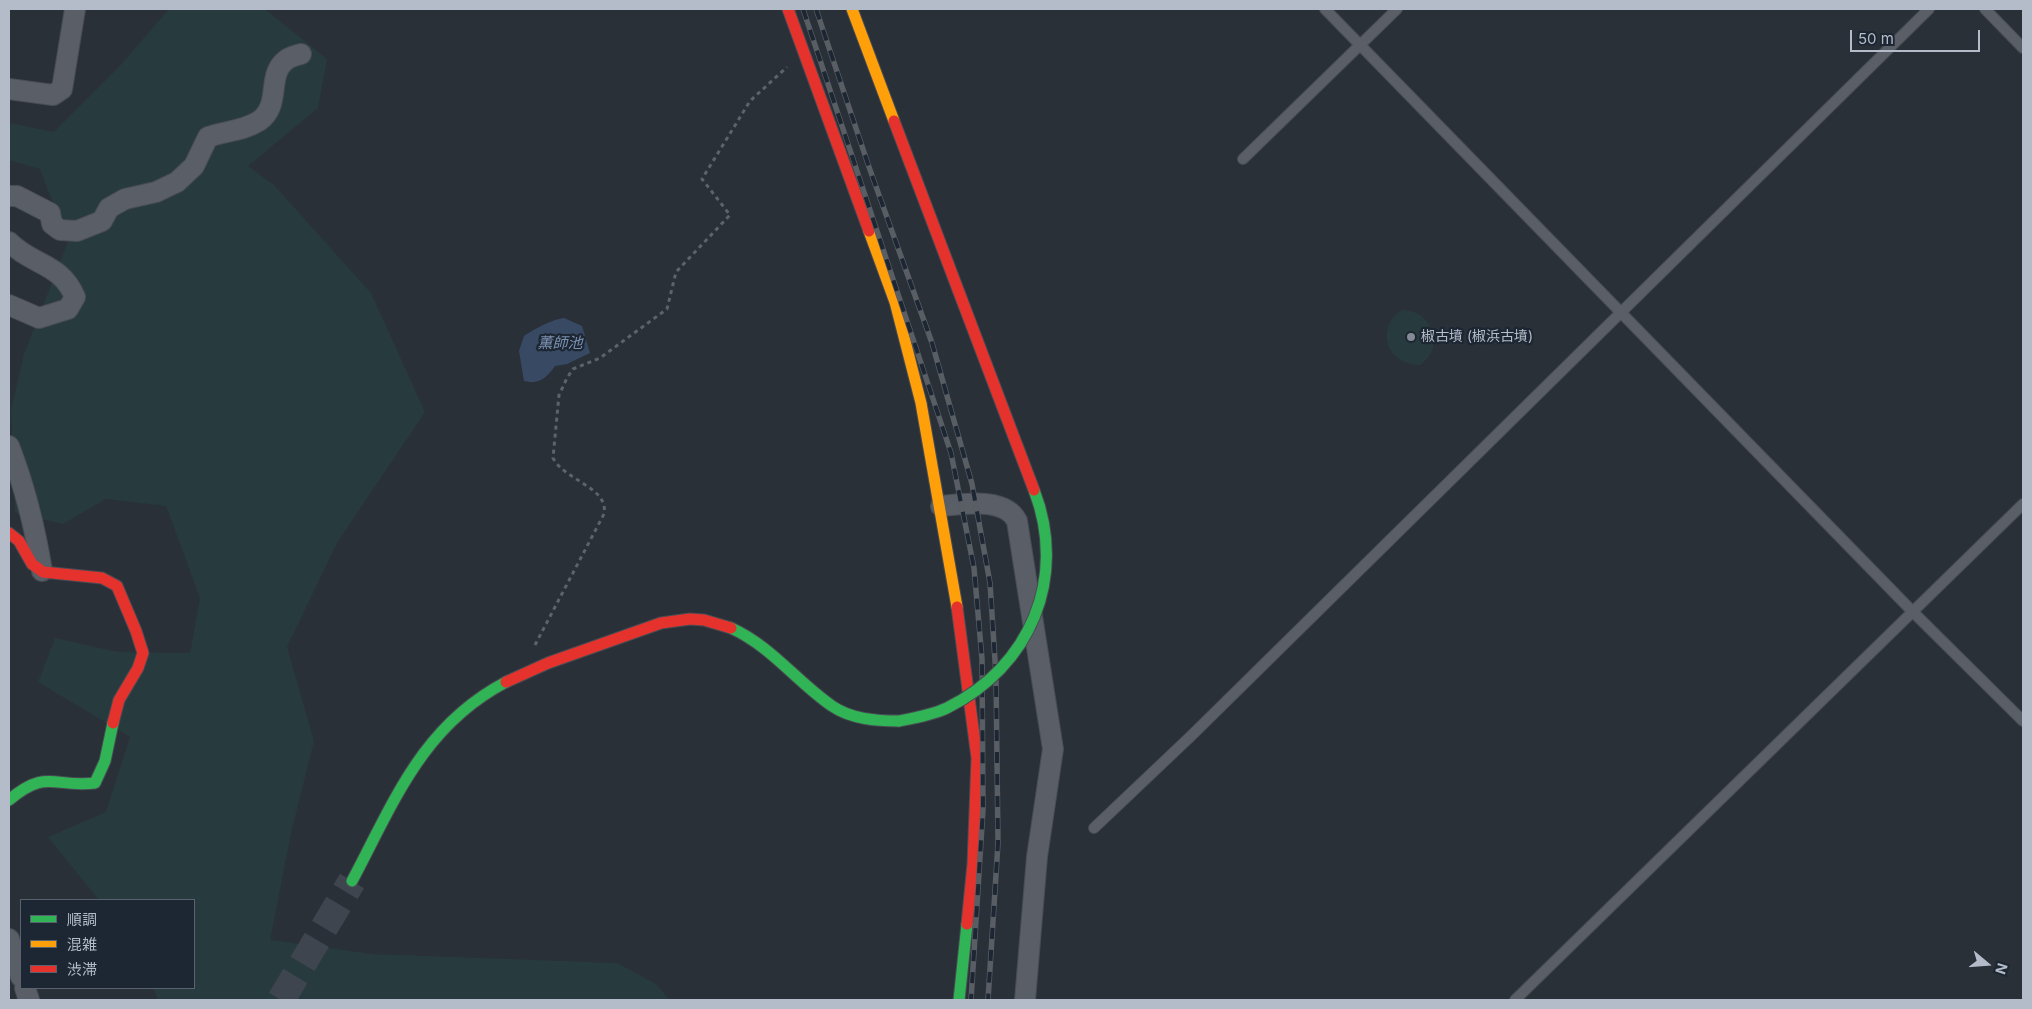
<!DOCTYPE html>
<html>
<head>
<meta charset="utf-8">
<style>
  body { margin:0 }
  #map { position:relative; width:2032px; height:1009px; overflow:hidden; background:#2a3038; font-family:Inter,"Noto Sans JP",sans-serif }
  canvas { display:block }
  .frame { position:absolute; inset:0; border:10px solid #b4bcc9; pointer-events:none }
  .legend { position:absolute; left:20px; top:899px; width:175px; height:90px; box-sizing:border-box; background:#1d2633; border:1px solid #59626f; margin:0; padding:6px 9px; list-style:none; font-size:15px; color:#b4bcc9 }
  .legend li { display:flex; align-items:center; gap:10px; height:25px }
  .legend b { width:25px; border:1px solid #59626f }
  .north { position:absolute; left:1962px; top:939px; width:50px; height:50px; -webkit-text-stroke:4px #1d2633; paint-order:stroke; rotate:108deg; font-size:14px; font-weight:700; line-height:20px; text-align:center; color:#b4bcc9 }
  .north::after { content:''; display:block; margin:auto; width:18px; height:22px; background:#b4bcc9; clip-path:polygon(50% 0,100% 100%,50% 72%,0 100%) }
  .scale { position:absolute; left:1850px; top:30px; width:130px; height:22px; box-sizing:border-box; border:2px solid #b4bcc9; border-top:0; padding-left:6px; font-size:15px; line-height:18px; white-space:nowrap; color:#b4bcc9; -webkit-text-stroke:4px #1d2633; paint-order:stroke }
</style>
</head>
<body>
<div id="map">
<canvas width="2032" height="1009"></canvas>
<div class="frame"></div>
<ul class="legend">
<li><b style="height:6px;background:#30b455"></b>順調</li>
<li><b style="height:6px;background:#ff9f0a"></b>混雑</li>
<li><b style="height:6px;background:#e5322d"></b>渋滞</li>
</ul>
<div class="north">N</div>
<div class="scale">50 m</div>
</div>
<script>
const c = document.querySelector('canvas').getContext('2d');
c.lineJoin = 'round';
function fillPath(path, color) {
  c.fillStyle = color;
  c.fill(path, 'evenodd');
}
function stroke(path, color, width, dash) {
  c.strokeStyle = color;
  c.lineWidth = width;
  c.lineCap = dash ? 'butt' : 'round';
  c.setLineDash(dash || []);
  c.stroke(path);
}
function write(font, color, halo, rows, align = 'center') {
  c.font = font + ' Inter,"Noto Sans JP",sans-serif';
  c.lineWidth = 4.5;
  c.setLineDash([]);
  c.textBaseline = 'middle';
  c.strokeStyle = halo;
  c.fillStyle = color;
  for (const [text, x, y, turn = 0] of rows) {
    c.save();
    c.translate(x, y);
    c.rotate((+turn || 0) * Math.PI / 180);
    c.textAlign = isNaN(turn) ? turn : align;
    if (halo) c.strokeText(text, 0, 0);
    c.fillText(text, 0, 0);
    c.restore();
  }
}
fillPath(new Path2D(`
  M169,9H265L327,59L318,108L248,166L274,185L371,293L425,412L337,543L287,647L314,741L292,829L270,940L373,954L617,963L656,984L670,1000H158L154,988H194V900H99L48,837L106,812L130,737L38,682L55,638L118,652L190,653L200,598L166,506L106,499L63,524L15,513L11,410L24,354L68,242L40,169L9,160V123L54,132L118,68Z
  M1402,310C1433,310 1446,348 1420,365C1387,365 1374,328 1402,310Z`), '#273a3e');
fillPath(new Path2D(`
  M564,318L582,326L590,353L567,364L555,366C547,378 538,385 524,381L519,351L524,336C534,329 553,319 564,318Z`), '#384963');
stroke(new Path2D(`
  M281,1000L352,881`), '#3f454e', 28, [28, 14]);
const lane = new Path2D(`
  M1325,9L1912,611L2023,721
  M1985,9L2023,48
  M1243,159L1397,9
  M1094,828L1191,736L1929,9
  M1515,1000L2023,504`);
const street = new Path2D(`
  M9,89L53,95L62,89L75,9
  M9,196H17L50,213L52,224L60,230L77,231L102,221L109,208L125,199L156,192L177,182L194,166L208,137C225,131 243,131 259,121C282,105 266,75 286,60C290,57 297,55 301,54
  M9,242C33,266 61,263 75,297L68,309L39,318L9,305
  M9,446C25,487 35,528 42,571
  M941,506C964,504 1005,497 1017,521L1053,749L1037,857L1025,1000
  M9,939L21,977
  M25,988L29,1000`);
const fast = new Path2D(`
  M731,628C771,646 797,682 832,706C851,719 876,721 899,721
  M9,800C47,768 53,788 95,783L105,761L113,723
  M352,881C394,802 422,726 506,682
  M959,1000L967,924`);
const slow = new Path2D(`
  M852,9L894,121
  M869,231L895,302L921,403L957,607`);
const jam = new Path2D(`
  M788,9L869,231
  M9,533L19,541L32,564L43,572L102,578L117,586L136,631L143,653L138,668L119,700L113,723
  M957,607L977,758L973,864L967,924
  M506,682L548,663L661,623L690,619L704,620L731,628`);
stroke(lane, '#484c53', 12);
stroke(street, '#484c53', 22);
stroke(fast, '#484c53', 13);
stroke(slow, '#484c53', 13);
stroke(jam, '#484c53', 13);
stroke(new Path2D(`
  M535,645L604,514C609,487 565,481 553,458L559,395L567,378L573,369L600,358L667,309L676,272L730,215L702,179L750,101L787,67`), '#5d636a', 3, [4, 4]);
stroke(lane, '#5a5e66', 10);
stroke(street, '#5a5e66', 20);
stroke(fast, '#30b455', 11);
stroke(slow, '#ff9f0a', 11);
stroke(jam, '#e5322d', 11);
const rail = new Path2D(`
  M803,9L951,453L974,568L982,659L983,810L971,1000
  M816,9L869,167L932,343L972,484L990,583L996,676L998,843L988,1000`);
stroke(rail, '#595d64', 5.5);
stroke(rail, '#1d2633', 4, [11]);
const fastBridge = new Path2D(`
  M899,721C915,718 932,715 947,708C1030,667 1068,578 1034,490`);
const jamBridge = new Path2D(`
  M894,121L1034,490`);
stroke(fastBridge, '#484c53', 13, []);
stroke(jamBridge, '#484c53', 13, []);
stroke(fastBridge, '#30b455', 11);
stroke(jamBridge, '#e5322d', 11);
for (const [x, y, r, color] of [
  [1411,337,5,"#848b96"]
]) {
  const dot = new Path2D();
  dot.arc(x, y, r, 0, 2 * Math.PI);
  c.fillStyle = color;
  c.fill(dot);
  stroke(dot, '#1d2633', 2);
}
write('14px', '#b4bcc9', '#1d2633', [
  ["椒古墳 (椒浜古墳)",1421,337]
], 'left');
write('italic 15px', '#7c92b1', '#1d2633', [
  ["薫師池",560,343]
]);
</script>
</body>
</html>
